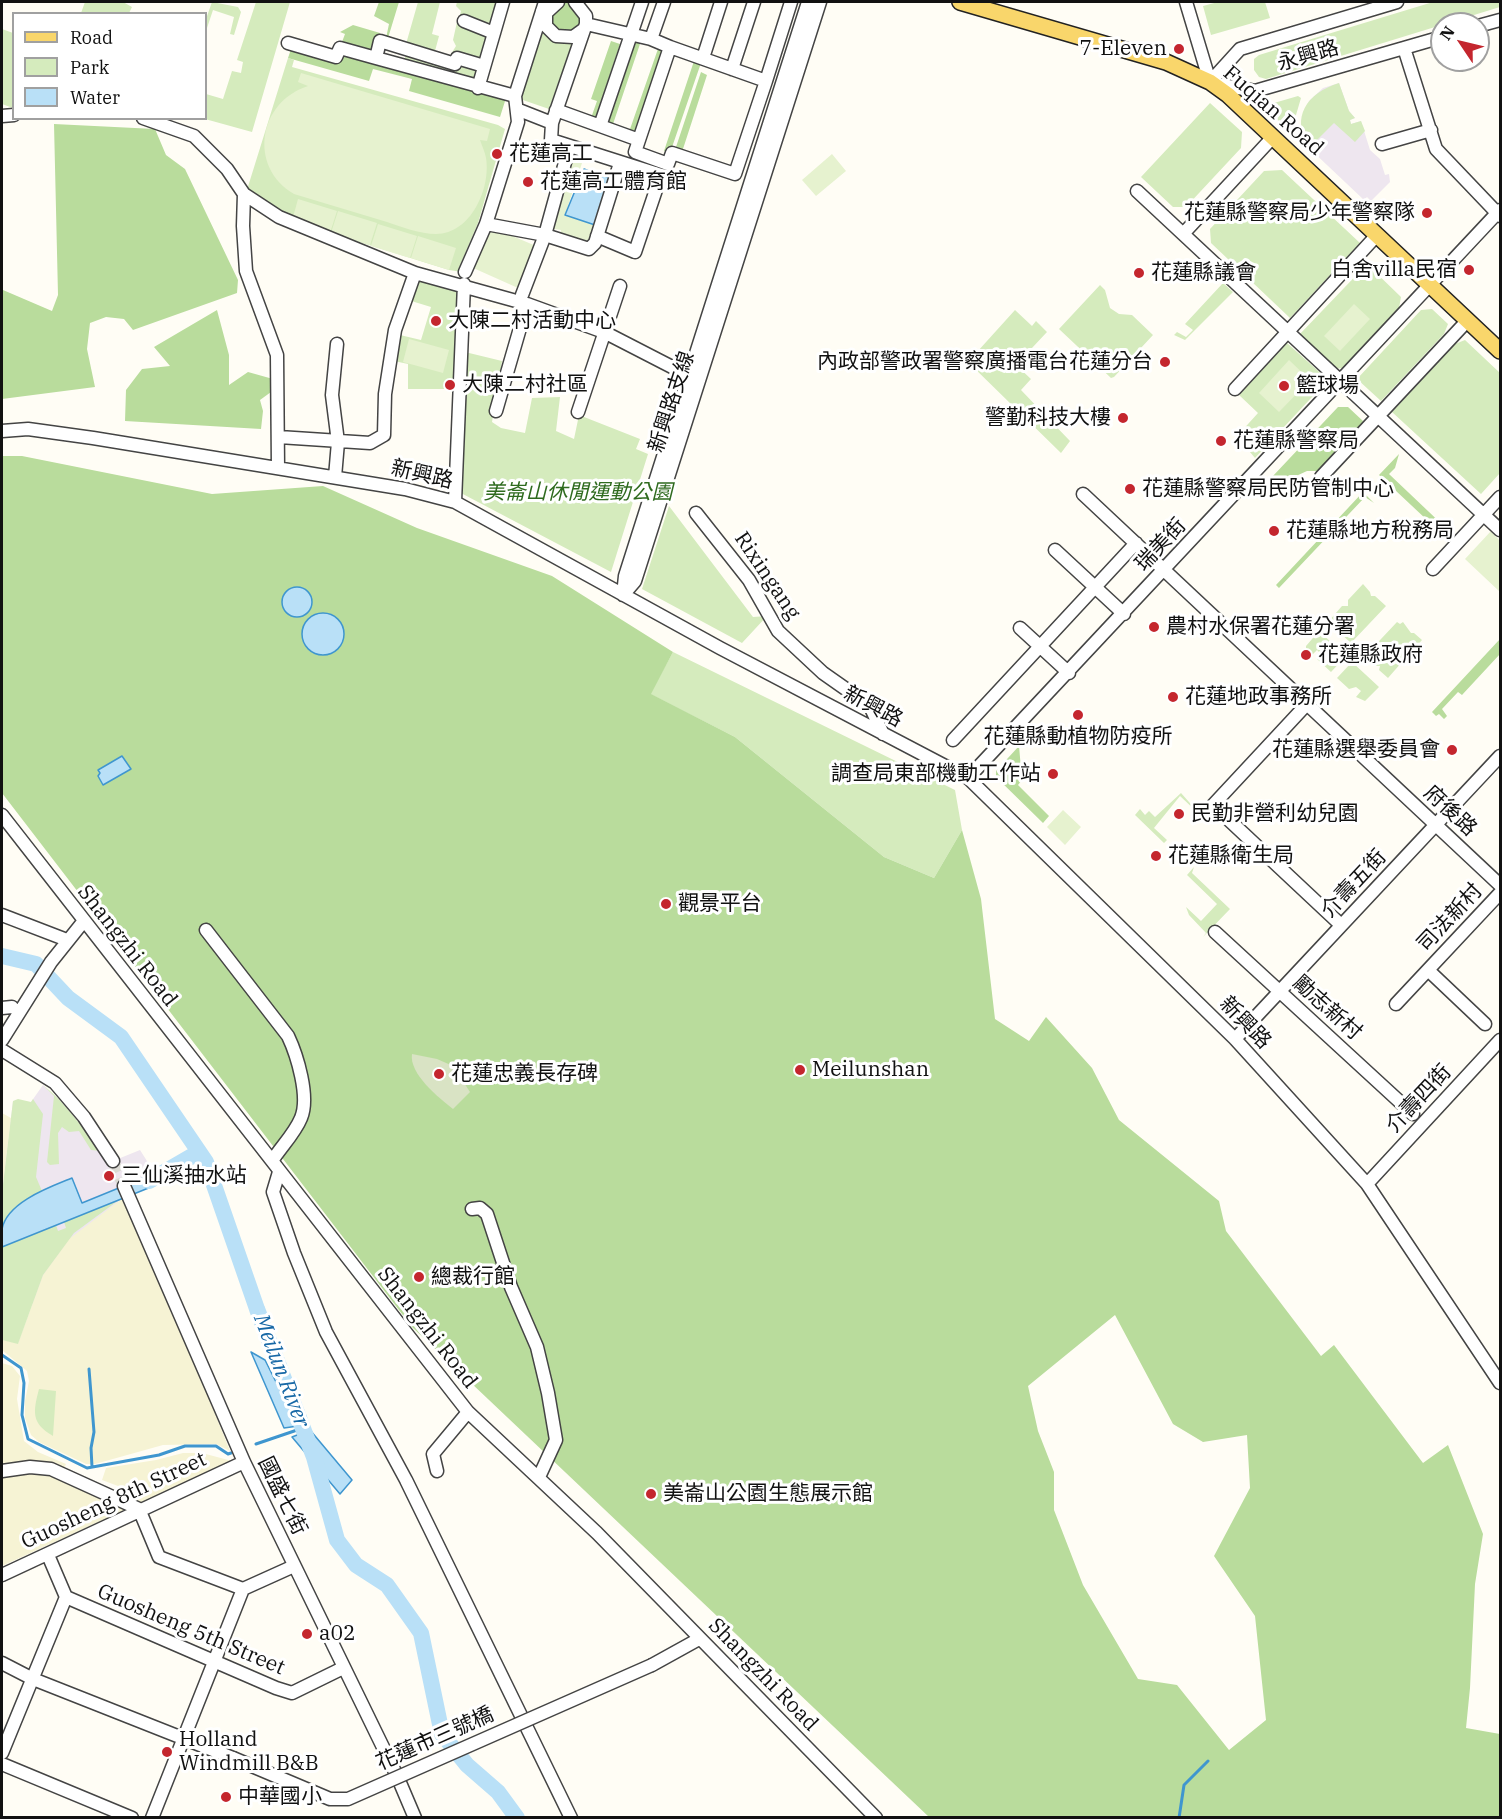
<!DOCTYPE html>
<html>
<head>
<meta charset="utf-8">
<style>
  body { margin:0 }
  #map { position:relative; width:1502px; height:1819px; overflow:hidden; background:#fffdf5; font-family:"IBM Plex Serif",serif }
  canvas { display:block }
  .frame { position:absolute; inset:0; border:3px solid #111; pointer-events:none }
  .legend { position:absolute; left:12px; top:12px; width:195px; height:108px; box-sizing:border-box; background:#fff; border:2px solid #a0a0a0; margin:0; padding:8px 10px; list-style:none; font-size:18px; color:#111 }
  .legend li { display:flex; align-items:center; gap:12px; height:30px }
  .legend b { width:30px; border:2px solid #a0a0a0 }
  .north { position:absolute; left:1430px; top:12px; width:60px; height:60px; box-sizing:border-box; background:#fff; border:2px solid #a0a0a0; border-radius:50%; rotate:305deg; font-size:16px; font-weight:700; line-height:24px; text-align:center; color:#111 }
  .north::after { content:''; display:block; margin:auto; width:21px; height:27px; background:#c4262e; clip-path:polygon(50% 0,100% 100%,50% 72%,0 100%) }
</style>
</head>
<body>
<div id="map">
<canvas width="1502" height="1819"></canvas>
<div class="frame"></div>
<ul class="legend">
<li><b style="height:8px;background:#f9d66b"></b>Road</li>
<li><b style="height:16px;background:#d5ebbd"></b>Park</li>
<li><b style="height:16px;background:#b9e0f7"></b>Water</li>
</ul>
<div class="north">N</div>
</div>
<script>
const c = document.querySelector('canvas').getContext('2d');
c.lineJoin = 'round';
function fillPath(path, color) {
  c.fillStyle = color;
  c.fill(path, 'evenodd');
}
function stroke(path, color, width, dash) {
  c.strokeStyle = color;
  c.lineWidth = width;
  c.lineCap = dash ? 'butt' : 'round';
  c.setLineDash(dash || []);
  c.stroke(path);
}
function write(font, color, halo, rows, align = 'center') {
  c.font = font + ' "IBM Plex Serif","Noto Sans TC",serif';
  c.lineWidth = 6;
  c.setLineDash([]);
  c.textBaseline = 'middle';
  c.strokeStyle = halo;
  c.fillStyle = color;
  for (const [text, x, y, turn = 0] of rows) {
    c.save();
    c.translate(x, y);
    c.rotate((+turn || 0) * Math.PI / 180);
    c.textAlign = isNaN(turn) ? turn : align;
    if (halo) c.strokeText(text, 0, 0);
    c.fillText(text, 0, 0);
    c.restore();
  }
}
fillPath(new Path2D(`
  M1339,83L1349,111L1355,118L1350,120L1351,124L1361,121L1370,150L1380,159L1385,175L1389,174L1390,182L1371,201L1367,197L1364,200L1309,148L1303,135L1301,121L1309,101L1323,88Z
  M43,1085L75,1116L108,1163L140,1150L154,1172L156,1185L123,1197L2,1340V1193L13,1101L31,1102Z`), '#eee6ef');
fillPath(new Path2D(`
  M2,1113L11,1118L2,1193Z
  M123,1198L185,1339L230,1451L216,1444L163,1445L95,1464H86L39,1442L31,1435L25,1418V1401L29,1381L27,1371L2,1350V1340L18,1343L43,1275L69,1239Z
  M2,1363L12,1366L20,1376L17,1399L24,1441L38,1452L66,1464L60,1477L113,1500L118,1486L102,1480L106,1468L156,1460L183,1453H202L232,1461L2,1566Z`), '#f6f3d4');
fillPath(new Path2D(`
  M85,2H123L132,7L129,13H81Z
  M212,2L238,7L241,12L234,35L230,34L234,17L213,10L206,31V19Z
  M256,2H290L252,132L205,119L206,94L223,99L232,71L241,73L243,62L237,60Z
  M418,2H440L432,34L439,36L435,51L406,44Z
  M457,2H500L493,24L460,15L461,11L456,6Z
  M1218,2H1265L1270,18L1211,35L1203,6Z
  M1433,2H1500V7L1266,79L1259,77L1254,70V59L1259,55Z
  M457,22L491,34L482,64L451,54L456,46L453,40Z
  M2,29L13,33V108L2,104Z
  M544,29L574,38L549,109L520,99Z
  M407,51L456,65L481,66L475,85L403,64Z
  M288,58L294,60L292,67L498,125L505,129L478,223L458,270L462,272L449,270L292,221L246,193Z
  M1339,83L1349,111L1355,118L1350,120L1351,124L1361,121L1365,131L1355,142L1334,123L1309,148C1290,117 1307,93 1339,83Z
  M1298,96L1301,98L1291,132L1270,113L1274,103Z
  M1210,103L1242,132L1241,148L1186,207H1173L1141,177Z
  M1282,170L1360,243L1290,318L1211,243L1210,229L1264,171Z
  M1367,264L1401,297L1399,308L1342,368L1334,369L1299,335Z
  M421,278L460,291L454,389H408V364L394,361L405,317L400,335L421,340L431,307L408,300Z
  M1223,283L1233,292L1185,340L1174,335L1177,332L1186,337L1193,330L1185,324Z
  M1100,285L1105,290L1110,308L1119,314L1132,315L1153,335L1114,377L1111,378L1059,329Z
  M1432,309L1448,324L1444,334L1381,401L1357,379L1421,310Z
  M1015,310L1032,326L1036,321L1047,332L1016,365L1031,379L1021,390L1070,441L1061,453L968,362Z
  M1465,340L1500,373V473L1481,494L1392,412L1455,344Z
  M1287,343L1326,378V382L1255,458L1239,439V434L1258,413L1239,395Z
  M465,352L502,361L492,422L501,428L525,433L532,398L560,397L556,431L574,439L579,415L640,439L636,449L648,454L611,572L459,492Z
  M669,506L753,617L767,616L742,643L642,589Z
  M1363,584L1370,592L1371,596H1375L1386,606L1351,643L1340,633V629L1328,622L1342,606H1348V600Z
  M1397,622L1400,624L1403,622L1411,633H1414L1422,640L1408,656H1402V662L1388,678L1379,670L1380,666H1375L1365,656Z
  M1319,631L1346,656L1331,672L1317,659L1321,654L1317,650L1312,655L1306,650V646Z
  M673,652L955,790L962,830L934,878L884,857L735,737L650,694Z
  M1352,662L1379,687L1365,701L1356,697L1361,691L1356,687L1349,689L1337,678Z
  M1181,793L1197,811L1206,805L1198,813L1180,796L1154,828L1167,840L1164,843L1135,815L1140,809L1145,815L1149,811L1155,817Z
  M1194,867L1192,873L1230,909L1203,937L1206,933L1189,915L1186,907L1201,921L1217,904L1187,875Z
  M43,1085C67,1104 82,1128 101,1151L91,1150L79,1131L69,1132L62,1127L58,1133L59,1164L50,1165L47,1162L54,1096Z
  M18,1099L31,1102L33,1099L43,1114L36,1177L42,1191L31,1196L2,1227V1193L13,1101Z
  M123,1197L74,1233L43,1275L18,1344L2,1340V1247L56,1225L58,1231L66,1228L64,1222Z
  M39,1389L56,1391L53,1436C31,1423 33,1412 39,1389Z`), '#d5ebbd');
fillPath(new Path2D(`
  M379,2H399L388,38H386L389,24L374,16Z
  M561,2L572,3L580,10L581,26L573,34L552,30L549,13Z
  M353,25L380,33L372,52L342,42L345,34L340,32Z
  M631,35L642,38L612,127L601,124Z
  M611,41L620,44L595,119L591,118L597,101L591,99Z
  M292,46L338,60L342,50L506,98L500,117L409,91L412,79L373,69L369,81L288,58Z
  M659,46L667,49L638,135L629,132Z
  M695,58L702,60L670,153L664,151Z
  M701,72L707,75L682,152L675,150Z
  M54,124L155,129L166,155L185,169L238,280L237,293L133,330L124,319L106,317L90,323L87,349L95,387L2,399V286L3,290L52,311L58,295Z
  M217,310L229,355V385L248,372L273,379L271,392L260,400L263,411L261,429L125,421L126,390L142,369L170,366L154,347Z
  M1338,407H1348L1363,421L1361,428L1317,471H1307L1296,476L1290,494L1272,477Z
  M1399,454L1395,468L1389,474L1448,530L1443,535L1379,475Z
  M2,456H22L212,494L323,486L417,528L552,576L673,652L651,694L735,737L884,857L934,878L962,830L981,899L995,1019L1029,1041L1046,1017L1092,1068L1119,1120L1219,1201L1226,1231L1321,1356L1334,1345L1423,1463L1448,1445L1483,1534L1475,1584L1470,1688L1466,1728L1500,1734V1817H929L412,1327L2,793ZM1115,1315L1173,1424L1203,1442L1247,1435L1250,1488L1214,1556L1255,1616L1266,1720L1229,1750L1177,1685L1138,1679L1083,1585L1054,1510V1472L1038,1431L1028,1386Z
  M1363,492L1374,503L1365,497L1279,588L1276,585Z
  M1500,639V654L1462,695L1458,692L1442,709L1447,716L1444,719L1439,714L1436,716L1432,712Z
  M1019,746L1022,780L1018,785L1049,816L1043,823L996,777V771Z`), '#b9dc9c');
fillPath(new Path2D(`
  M412,1054L437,1059L453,1066L470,1092L453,1109C439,1098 409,1074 412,1054Z`), '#d9e3c4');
fillPath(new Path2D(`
  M301,73L490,129L487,141L480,140C482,146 485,152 486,158C491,188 471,234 436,234C420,234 402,227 387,222C356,213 325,203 294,194C248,167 258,102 308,86L298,82Z
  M832,154L846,171L816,196L802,180Z
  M570,159L582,163L565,215L595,225L590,244L560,234L561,230L548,228Z
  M298,199L337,211L330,233L292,221Z
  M338,211L377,223L370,245L331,233Z
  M378,224L417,236L410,258L371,246Z
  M489,226L536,246L518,288L471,267Z
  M418,236L456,248L449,270L411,258Z
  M1354,304L1370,319L1340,351L1324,336Z
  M409,339L449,350L443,373L403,362Z
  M1289,360L1310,380L1279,412L1259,393Z
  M1491,531L1500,541V592L1465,559Z
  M1063,810L1081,827L1065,845L1047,827Z`), '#e6f2cf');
const water = new Path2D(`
  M584,169L613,179L595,225L565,215Z
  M282 602a15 15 0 1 1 30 0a15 15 0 1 1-30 0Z
  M302 634a21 21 0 1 1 42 0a21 21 0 1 1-42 0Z
  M122,756L131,769L103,785L98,776L100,773L98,770Z
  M153,1174L156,1185L2,1247C2,1242 0,1234 2,1229C7,1202 50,1187 72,1178L82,1203Z
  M251,1352L265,1360L298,1426L284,1428Z
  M310,1430L352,1480L340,1494L292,1437Z`);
fillPath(water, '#b9e0f7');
stroke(water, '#3f96cf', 1.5);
stroke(new Path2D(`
  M2,1355L21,1368L24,1383L22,1415L28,1439L87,1468L159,1455L185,1446H216L228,1454L231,1453
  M89,1369L94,1432L91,1448L92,1467
  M256,1444L303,1428
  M1179,1818L1184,1785L1208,1761`), '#3f96cf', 3);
stroke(new Path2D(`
  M2,956L36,964L68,998L121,1037L206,1162L257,1309L314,1457L337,1540L356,1565L387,1585L421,1633L442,1734L467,1765L498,1792L517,1818
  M149,1181L199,1152`), '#b9e0f7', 16);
stroke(new Path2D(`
  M113,1161L124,1186`), '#dbdad3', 12, [12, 6]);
const minor = new Path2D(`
  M1186,2L1210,82
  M542,11L546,13L558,2
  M546,13V26L556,36L573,37L584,29
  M464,21L494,33
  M1478,26L1500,20
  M651,39L664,2
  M288,43L336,57L340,48L376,58L380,41L455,64L457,58L484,66
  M1404,48L1436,149L1500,216
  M376,58L515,96
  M703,58L721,2
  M732,69L754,2
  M766,81L791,2
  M1210,82L1240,49L1397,2
  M1211,83L1255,91L1442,37
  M478,88L503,2
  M519,110L552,123L586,24V16L575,2
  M556,110L639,140L670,47L651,39L586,24
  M2,116L14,115
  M143,118L194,136L227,169L244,194L279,217L415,273L527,304L604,332L672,367L700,377
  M552,123L551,140L661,175L635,252L597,236
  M600,126L642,2
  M639,140L635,152L668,164L672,153L735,174L766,81L670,47
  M1382,144L1431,130
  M1137,191L1500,530
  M244,194L243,226L246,271L277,355L278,468
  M486,224L545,235L569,148
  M1183,234L1273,137
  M465,272L486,224L518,122L515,96L545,2
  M522,295L545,235L589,249L595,243L620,163
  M1235,389L1377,235
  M496,411L527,304
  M578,412L620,286
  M2,431L28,429L93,438L405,489L455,502L720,648L968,778L1235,1039L1367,1184L1500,1383
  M279,437L370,443L384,435L385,394L395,330L415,273
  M335,477L338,442L332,395L337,344
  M1321,477L1468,320
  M1083,494L1500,885
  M455,502L464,284
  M696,513L749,580L778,631L823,673L870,706L883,734
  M1055,550L1124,614
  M1433,569L1500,497
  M623,595L635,581L820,2
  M623,595L625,576L808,2
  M1020,628L1069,673
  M1307,704L1213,805L1341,925
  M953,740L1136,543
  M968,778L1500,210
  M2,815L468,1412L597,1533L876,1818
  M2,915L67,940
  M206,930L288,1036C297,1055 310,1097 301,1118C295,1133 281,1147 272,1161
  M1215,932L1413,1114
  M1428,970L1485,1024
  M1396,1004L1500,893
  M2,1008L12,1007
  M1235,1039L1500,756
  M2,1040L51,962L83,922
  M2,1050L55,1083L84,1117L113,1161
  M279,1172L273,1192L294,1253L326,1332L406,1480L571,1818
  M1367,1184L1500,1040
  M124,1186L244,1462L398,1778L415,1818
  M472,1209L480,1208L487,1214L511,1287L537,1347L548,1393L556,1440L539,1477
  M2,1471L30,1467L51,1469L139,1509L159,1557L243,1589
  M437,1471L433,1454L468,1412
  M48,1555L66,1597L276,1688L292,1693L343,1668
  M2,1575L244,1462
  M2,1663L33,1679L233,1758
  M652,1665L699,1639
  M2,1753L66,1597
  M2,1764L132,1818
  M152,1818L243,1589L294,1566`);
const major = new Path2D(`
  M960,2L1166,62L1210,82L1228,95L1500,351`);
stroke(minor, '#444', 15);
stroke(major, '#222', 18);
stroke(minor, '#fff', 12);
stroke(major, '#f9d66b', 15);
const minorBridge = new Path2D(`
  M233,1758L330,1799H348L652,1665`);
stroke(minorBridge, '#444', 15, []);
stroke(minorBridge, '#fff', 12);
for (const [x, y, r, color] of [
  [1179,49,6,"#c4262e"],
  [497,154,6,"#c4262e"],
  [528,182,6,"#c4262e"],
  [1427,213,6,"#c4262e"],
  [1469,270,6,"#c4262e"],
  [1139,273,6,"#c4262e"],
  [436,321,6,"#c4262e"],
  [1165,362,6,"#c4262e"],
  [450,385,6,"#c4262e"],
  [1284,386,6,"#c4262e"],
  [1123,418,6,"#c4262e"],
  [1221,441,6,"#c4262e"],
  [1130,489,6,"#c4262e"],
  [1274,531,6,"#c4262e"],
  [1154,627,6,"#c4262e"],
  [1306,655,6,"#c4262e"],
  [1173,697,6,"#c4262e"],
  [1078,715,6,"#c4262e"],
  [1452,750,6,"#c4262e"],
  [1053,774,6,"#c4262e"],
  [1179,814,6,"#c4262e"],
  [1156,856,6,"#c4262e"],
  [666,904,6,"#c4262e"],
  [800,1070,6,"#c4262e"],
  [439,1074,6,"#c4262e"],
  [109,1176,6,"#c4262e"],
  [419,1277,6,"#c4262e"],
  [651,1494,6,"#c4262e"],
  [307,1634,6,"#c4262e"],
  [167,1752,6,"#c4262e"],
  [226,1797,6,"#c4262e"]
]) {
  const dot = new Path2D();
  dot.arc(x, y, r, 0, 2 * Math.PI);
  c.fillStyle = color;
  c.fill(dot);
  stroke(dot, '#fff', 2);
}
write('21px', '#111', '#fff', [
  ["7-Eleven",1167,49,"right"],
  ["花蓮高工",509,154],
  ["花蓮高工體育館",540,182],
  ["花蓮縣警察局少年警察隊",1415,213,"right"],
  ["白舍villa民宿",1457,270,"right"],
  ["花蓮縣議會",1151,273],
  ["大陳二村活動中心",448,321],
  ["內政部警政署警察廣播電台花蓮分台",1153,362,"right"],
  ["大陳二村社區",462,385],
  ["籃球場",1296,386],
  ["警勤科技大樓",1111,418,"right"],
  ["花蓮縣警察局",1233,441],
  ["花蓮縣警察局民防管制中心",1142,489],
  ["花蓮縣地方稅務局",1286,531],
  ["農村水保署花蓮分署",1166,627],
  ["花蓮縣政府",1318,655],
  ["花蓮地政事務所",1185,697],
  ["花蓮縣動植物防疫所",1078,737,"center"],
  ["花蓮縣選舉委員會",1440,750,"right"],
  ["調查局東部機動工作站",1041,774,"right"],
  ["民勤非營利幼兒園",1191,814],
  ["花蓮縣衛生局",1168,856],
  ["觀景平台",678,904],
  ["Meilunshan",812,1070],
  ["花蓮忠義長存碑",451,1074],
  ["三仙溪抽水站",121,1176],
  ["總裁行館",431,1277],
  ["美崙山公園生態展示館",663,1494],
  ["a02",319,1634],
  ["Holland",179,1740],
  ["Windmill B&B",179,1764],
  ["中華國小",238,1797]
], 'left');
write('21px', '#111', '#fff', [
  ["永興路",1308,56,-16],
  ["Fuqian Road",1273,111,41],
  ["新興路支線",672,402,-72],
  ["新興路",422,475,13],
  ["瑞美街",1161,545,-47],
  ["Rixingang",767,576,56],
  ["新興路",873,707,28],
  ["府後路",1450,811,43],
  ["介壽五街",1354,884,-47],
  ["司法新村",1450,918,-47],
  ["Shangzhi Road",127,946,52],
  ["勵志新村",1327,1008,42],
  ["新興路",1245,1023,46],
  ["介壽四街",1419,1099,-47],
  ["Shangzhi Road",427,1328,52],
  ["國盛七街",282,1496,64],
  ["Guosheng 8th Street",114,1501,-25],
  ["Guosheng 5th Street",191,1630,23],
  ["Shangzhi Road",763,1675,46],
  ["花蓮市三號橋",435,1739,-24]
]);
write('italic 21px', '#2f6b1f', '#fff', [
  ["美崙山休閒運動公園",578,493]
]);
write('italic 22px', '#1768a6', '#fff', [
  ["Meilun River",281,1371,69]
]);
</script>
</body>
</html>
